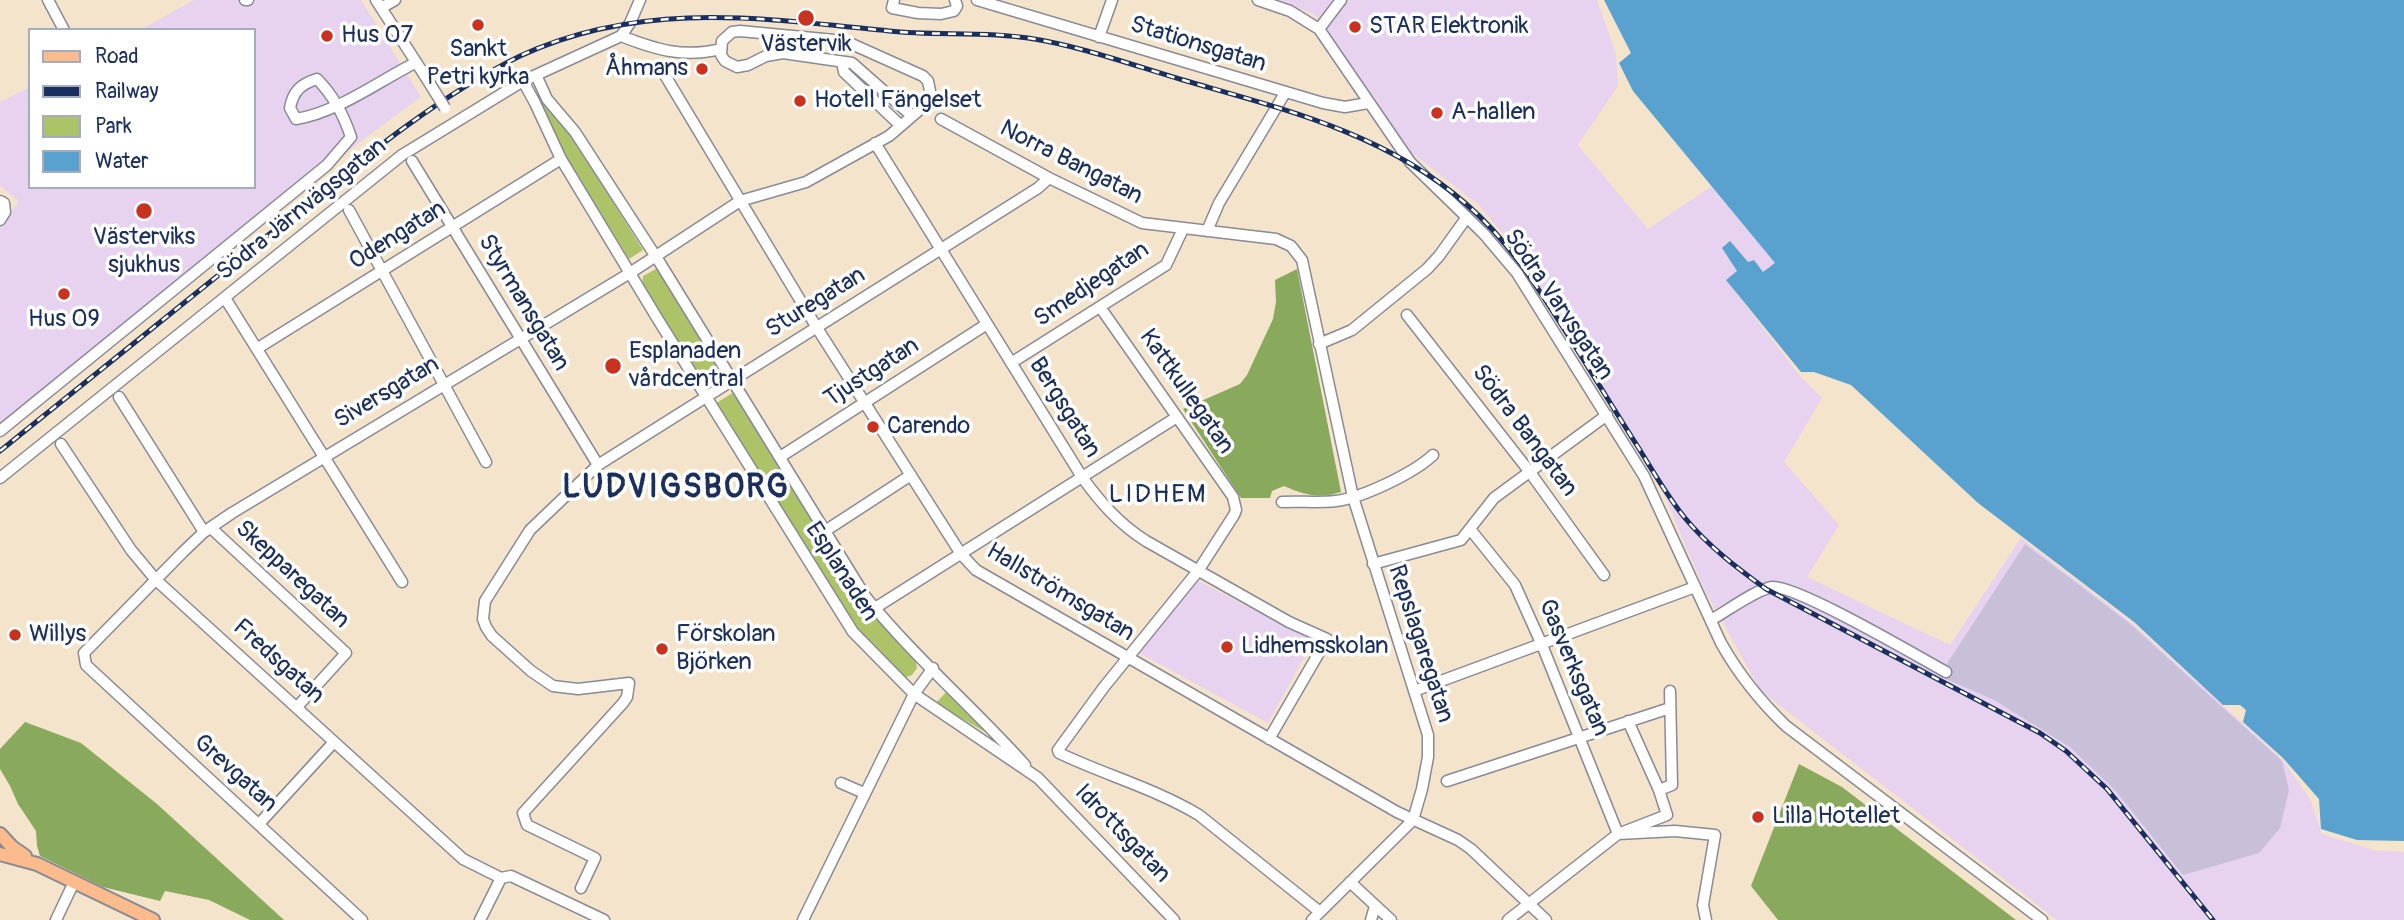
<!DOCTYPE html>
<html>
<head>
<meta charset="utf-8">
<style>
  body { margin:0 }
  #map { position:relative; width:2404px; height:920px; overflow:hidden; background:#f5e4cc; font-family:Pangolin,sans-serif }
  canvas { display:block }
  .legend { position:absolute; left:28px; top:28px; width:228px; height:161px; box-sizing:border-box; background:#fff; border:2px solid #a4acbf; margin:0; padding:9px 12px; list-style:none; font-size:21px; color:#1b2f5e }
  .legend li { display:flex; align-items:center; gap:14px; height:35px }
  .legend b { width:35px; border:2px solid #a4acbf }
</style>
</head>
<body>
<div id="map">
<canvas width="2404" height="920"></canvas>
<ul class="legend">
<li><b style="height:9px;background:#fbbb8c"></b>Road</li>
<li><b style="height:9px;background:#1b2f5e"></b>Railway</li>
<li><b style="height:19px;background:#acc368"></b>Park</li>
<li><b style="height:19px;background:#59a2d0"></b>Water</li>
</ul>
</div>
<script>
const c = document.querySelector('canvas').getContext('2d');
c.lineJoin = 'round';
function fillPath(path, color) {
  c.fillStyle = color;
  c.fill(path, 'evenodd');
}
function stroke(path, color, width, dash) {
  c.strokeStyle = color;
  c.lineWidth = width;
  c.lineCap = dash ? 'butt' : 'round';
  c.setLineDash(dash || []);
  c.stroke(path);
}
function write(font, color, halo, rows, align = 'center') {
  c.font = font + ' Pangolin,sans-serif';
  c.lineWidth = 7;
  c.setLineDash([]);
  c.textBaseline = 'middle';
  c.strokeStyle = halo;
  c.fillStyle = color;
  for (const [text, x, y, turn = 0] of rows) {
    c.save();
    c.translate(x, y);
    c.rotate((+turn || 0) * Math.PI / 180);
    c.textAlign = isNaN(turn) ? turn : align;
    if (halo) c.strokeText(text, 0, 0);
    c.fillText(text, 0, 0);
    c.restore();
  }
}
fillPath(new Path2D(`
  M194,0H361L421,97L357,144L0,436V228L19,201L0,186V102L30,87V187H254V30H140Z
  M1275,0H1597L1616,54L1618,86L1578,145L1648,229L1712,186L1778,265L1737,294L1800,376L1822,398L1784,462L1839,525L1807,577L1950,645L2021,538L2131,622L2283,760L2310,799L2322,834L2373,850L2404,852V920H2057L1761,691L1704,589L1661,487L1575,344L1505,236L1478,204L1404,147L1314,14Z
  M1197,580L1313,641L1268,723L1139,653Z`), '#e7d2ef');
fillPath(new Path2D(`
  M2025,544L2129,623L2282,761L2289,790L2280,828L2259,853L2183,875L2115,790L2070,747L1994,700L1939,676Z`), '#c8bfd8');
fillPath(new Path2D(`
  M541,98L572,137L643,250L629,259L558,144L538,99Z
  M658,268L723,373L721,380L710,386L703,385L642,286L643,276Z
  M734,392L868,608L915,657L917,668L912,675L903,678L862,637L848,618L715,404Z
  M947,691L990,734V735L936,703Z`), '#acc368');
fillPath(new Path2D(`
  M1297,269L1341,492C1320,499 1304,495 1284,486L1272,491L1270,498H1241L1183,409L1240,384L1247,375L1273,319L1276,302L1275,280Z
  M25,722L81,743L157,804L284,920H250L209,900L165,891L160,901L103,887L40,856L37,846L36,831L18,804L10,786L0,769V749Z
  M1799,764L1842,787L2016,920H1778L1751,886Z`), '#89a95c');
fillPath(new Path2D(`
  M1604,0H2404V841L2357,840L2321,829L2319,799L2283,758L2243,722L2246,710L2240,705H2223L2134,622L1978,503L1851,385L1814,372H1801L1726,280L1737,271L1722,248L1730,241L1748,262L1754,260L1763,272L1775,263L1633,91L1619,63L1631,53Z`), '#59a2d0');
const minor = new Path2D(`
  M48,0L64,30
  M245,0H248
  M376,0L425,76
  M894,0L892,8L918,13L941,14L954,11L957,6L955,0
  M977,0L1323,103L1345,107L1368,103
  M1258,0L1290,11L1319,29L1410,162L1484,234L1517,273L1644,476L1721,643C1739,675 1760,701 1786,726L2042,920
  M381,8L395,0
  M1319,29L1341,0
  M621,36C657,50 683,58 721,49
  M1099,37L1112,0
  M842,62L844,72L900,125
  M663,72L817,328L961,554L976,570L1397,812L1458,840L1471,849L1546,920
  M536,75L547,99L575,132L660,263L865,596C913,656 973,707 1025,765
  M523,81L535,103L561,159L657,318L853,632L914,694L1038,778L1174,920
  M941,119L1049,178L1142,223L1276,239L1291,246L1302,260L1353,497L1428,735V757L1422,789L1413,820L1312,920
  M875,143L1082,477C1100,502 1119,524 1146,541L1289,622L1327,639L1269,739
  M412,161L598,465
  M0,201L4,203L5,212L0,220
  M349,210L486,462
  M1207,231L1219,203L1285,93
  M225,298L402,582
  M1100,307L1233,497L1236,510L1234,515L1198,571L1104,687L1058,750L1059,753C1105,775 1156,789 1199,815L1320,912
  M1407,315L1529,471L1604,575
  M1319,344L1352,330L1427,269L1439,256L1467,217
  M258,348L561,159
  M1011,363L1166,265L1183,229
  M119,397L204,532
  M0,431L327,165L351,137C344,116 332,94 317,79C301,84 293,91 290,108L296,119C336,113 379,81 415,63
  M61,444L131,550L156,580L463,859L501,878L480,920
  M780,457L987,324
  M0,478L402,155L523,81L621,36L630,23L640,0
  M1282,502C1299,501 1318,503 1336,501C1362,498 1414,473 1433,455
  M211,528L346,653L297,707
  M1470,529L1515,585L1542,645L1618,834L1667,815L1659,790L1672,785L1670,691
  M825,531L911,475
  M1373,564L1461,540L1494,498L1607,415
  M875,608L1177,417
  M1711,620C1727,611 1755,590 1772,587C1797,585 1917,656 1946,672
  M1414,691L1695,587
  M1628,721L1659,790
  M1447,781L1670,708
  M841,783L864,793
  M259,824L334,742
  M501,878L511,876L604,920
  M1350,882L1391,920
  M581,888L595,858L527,825L523,813L623,703L627,697L629,683L578,689L553,686L531,671L492,636L486,627L483,619L485,601L530,530L598,465L1038,188L1049,178
  M56,920L74,882
  M362,920L86,665L84,653L183,552L204,532L232,513L630,273L740,201L806,182L889,136L924,106L931,96L928,81L923,76L845,41L740,31L732,32L722,41L721,55L725,61L737,67L748,65L766,56L783,53L852,63L911,115
  M803,920L914,694L933,668
  M1371,920L1375,906
  M1508,920L1618,834L1675,831L1715,835L1703,905L1706,920`);
const major = new Path2D(`
  M0,834L12,847L25,856
  M0,854L37,864L153,920`);
stroke(minor, '#888a95', 13);
stroke(major, '#888a95', 16);
stroke(minor, '#fff', 10);
stroke(major, '#fbbb8c', 12);
const rail = new Path2D(`
  M0,451C89,379 178,308 267,236C348,171 427,102 520,56C641,0 761,18 889,31C935,36 982,31 1028,38C1081,46 1132,65 1183,80C1283,109 1385,133 1465,203C1507,239 1535,283 1564,329C1589,368 1613,408 1638,447C1653,471 1667,496 1685,518C1708,546 1737,568 1766,589L2040,733L2066,751L2107,789L2213,920`);
stroke(rail, '#1b2f5e', 5);
stroke(rail, '#fff', 2.5, [8]);
const minorBridge = new Path2D(`
  M425,76L445,108`);
stroke(minorBridge, '#888a95', 13, []);
stroke(minorBridge, '#fff', 10);
for (const [x, y, r, color] of [
  [806,18,9,"#c8321e"],
  [478,25,7,"#c8321e"],
  [1355,27,7,"#c8321e"],
  [327,36,7,"#c8321e"],
  [702,69,7,"#c8321e"],
  [800,101,7,"#c8321e"],
  [1437,113,7,"#c8321e"],
  [144,211,9,"#c8321e"],
  [64,294,7,"#c8321e"],
  [613,366,9,"#c8321e"],
  [873,427,7,"#c8321e"],
  [15,635,7,"#c8321e"],
  [1227,647,7,"#c8321e"],
  [662,649,7,"#c8321e"],
  [1758,817,7,"#c8321e"]
]) {
  const dot = new Path2D();
  dot.arc(x, y, r, 0, 2 * Math.PI);
  c.fillStyle = color;
  c.fill(dot);
  stroke(dot, '#fff', 2.5);
}
write('24px', '#1b2f5e', '#fff', [
  ["STAR Elektronik",1369,27],
  ["Hus 07",341,36],
  ["Västervik",806,45,"center"],
  ["Sankt",478,50,"center"],
  ["Petri kyrka",478,78,"center"],
  ["Åhmans",688,69,"right"],
  ["Hotell Fängelset",814,101],
  ["A-hallen",1451,113],
  ["Västerviks",144,238,"center"],
  ["sjukhus",144,266,"center"],
  ["Hus 09",64,320,"center"],
  ["Esplanaden",629,352],
  ["vårdcentral",629,380],
  ["Carendo",887,427],
  ["Willys",29,635],
  ["Förskolan",676,635],
  ["Björken",676,663],
  ["Lidhemsskolan",1241,647],
  ["Lilla Hotellet",1772,817]
], 'left');
write('24px', '#1b2f5e', '#fff', [
  ["Stationsgatan",1198,45,17],
  ["Norra Bangatan",1071,163,27],
  ["Södra Järnvägsgatan",302,210,-39],
  ["Odengatan",398,236,-32],
  ["Smedjegatan",1092,285,-34],
  ["Styrmansgatan",523,303,59],
  ["Sturegatan",816,303,-32],
  ["Södra Varvsgatan",1558,305,56],
  ["Tjustgatan",872,373,-33],
  ["Kattkullegatan",1186,392,55],
  ["Siversgatan",387,393,-31],
  ["Bergsgatan",1064,408,58],
  ["Södra Bangatan",1524,431,53],
  ["Esplanaden",841,572,57],
  ["Skepparegatan",292,575,43],
  ["Hallströmsgatan",1060,593,31],
  ["Repslagaregatan",1420,644,72],
  ["Fredsgatan",278,662,42],
  ["Gasverksgatan",1573,668,67],
  ["Grevgatan",235,774,42],
  ["Idrottsgatan",1122,834,46]
]);
c.letterSpacing = '2px';
write('26px', '#1b2f5e', '#fff', [
  ["LIDHEM",1158,495]
]);
c.letterSpacing = '0px';
c.letterSpacing = '2px';
write('bold 32px', '#1b2f5e', '#fff', [
  ["LUDVIGSBORG",676,489]
]);
c.letterSpacing = '0px';
</script>
</body>
</html>
